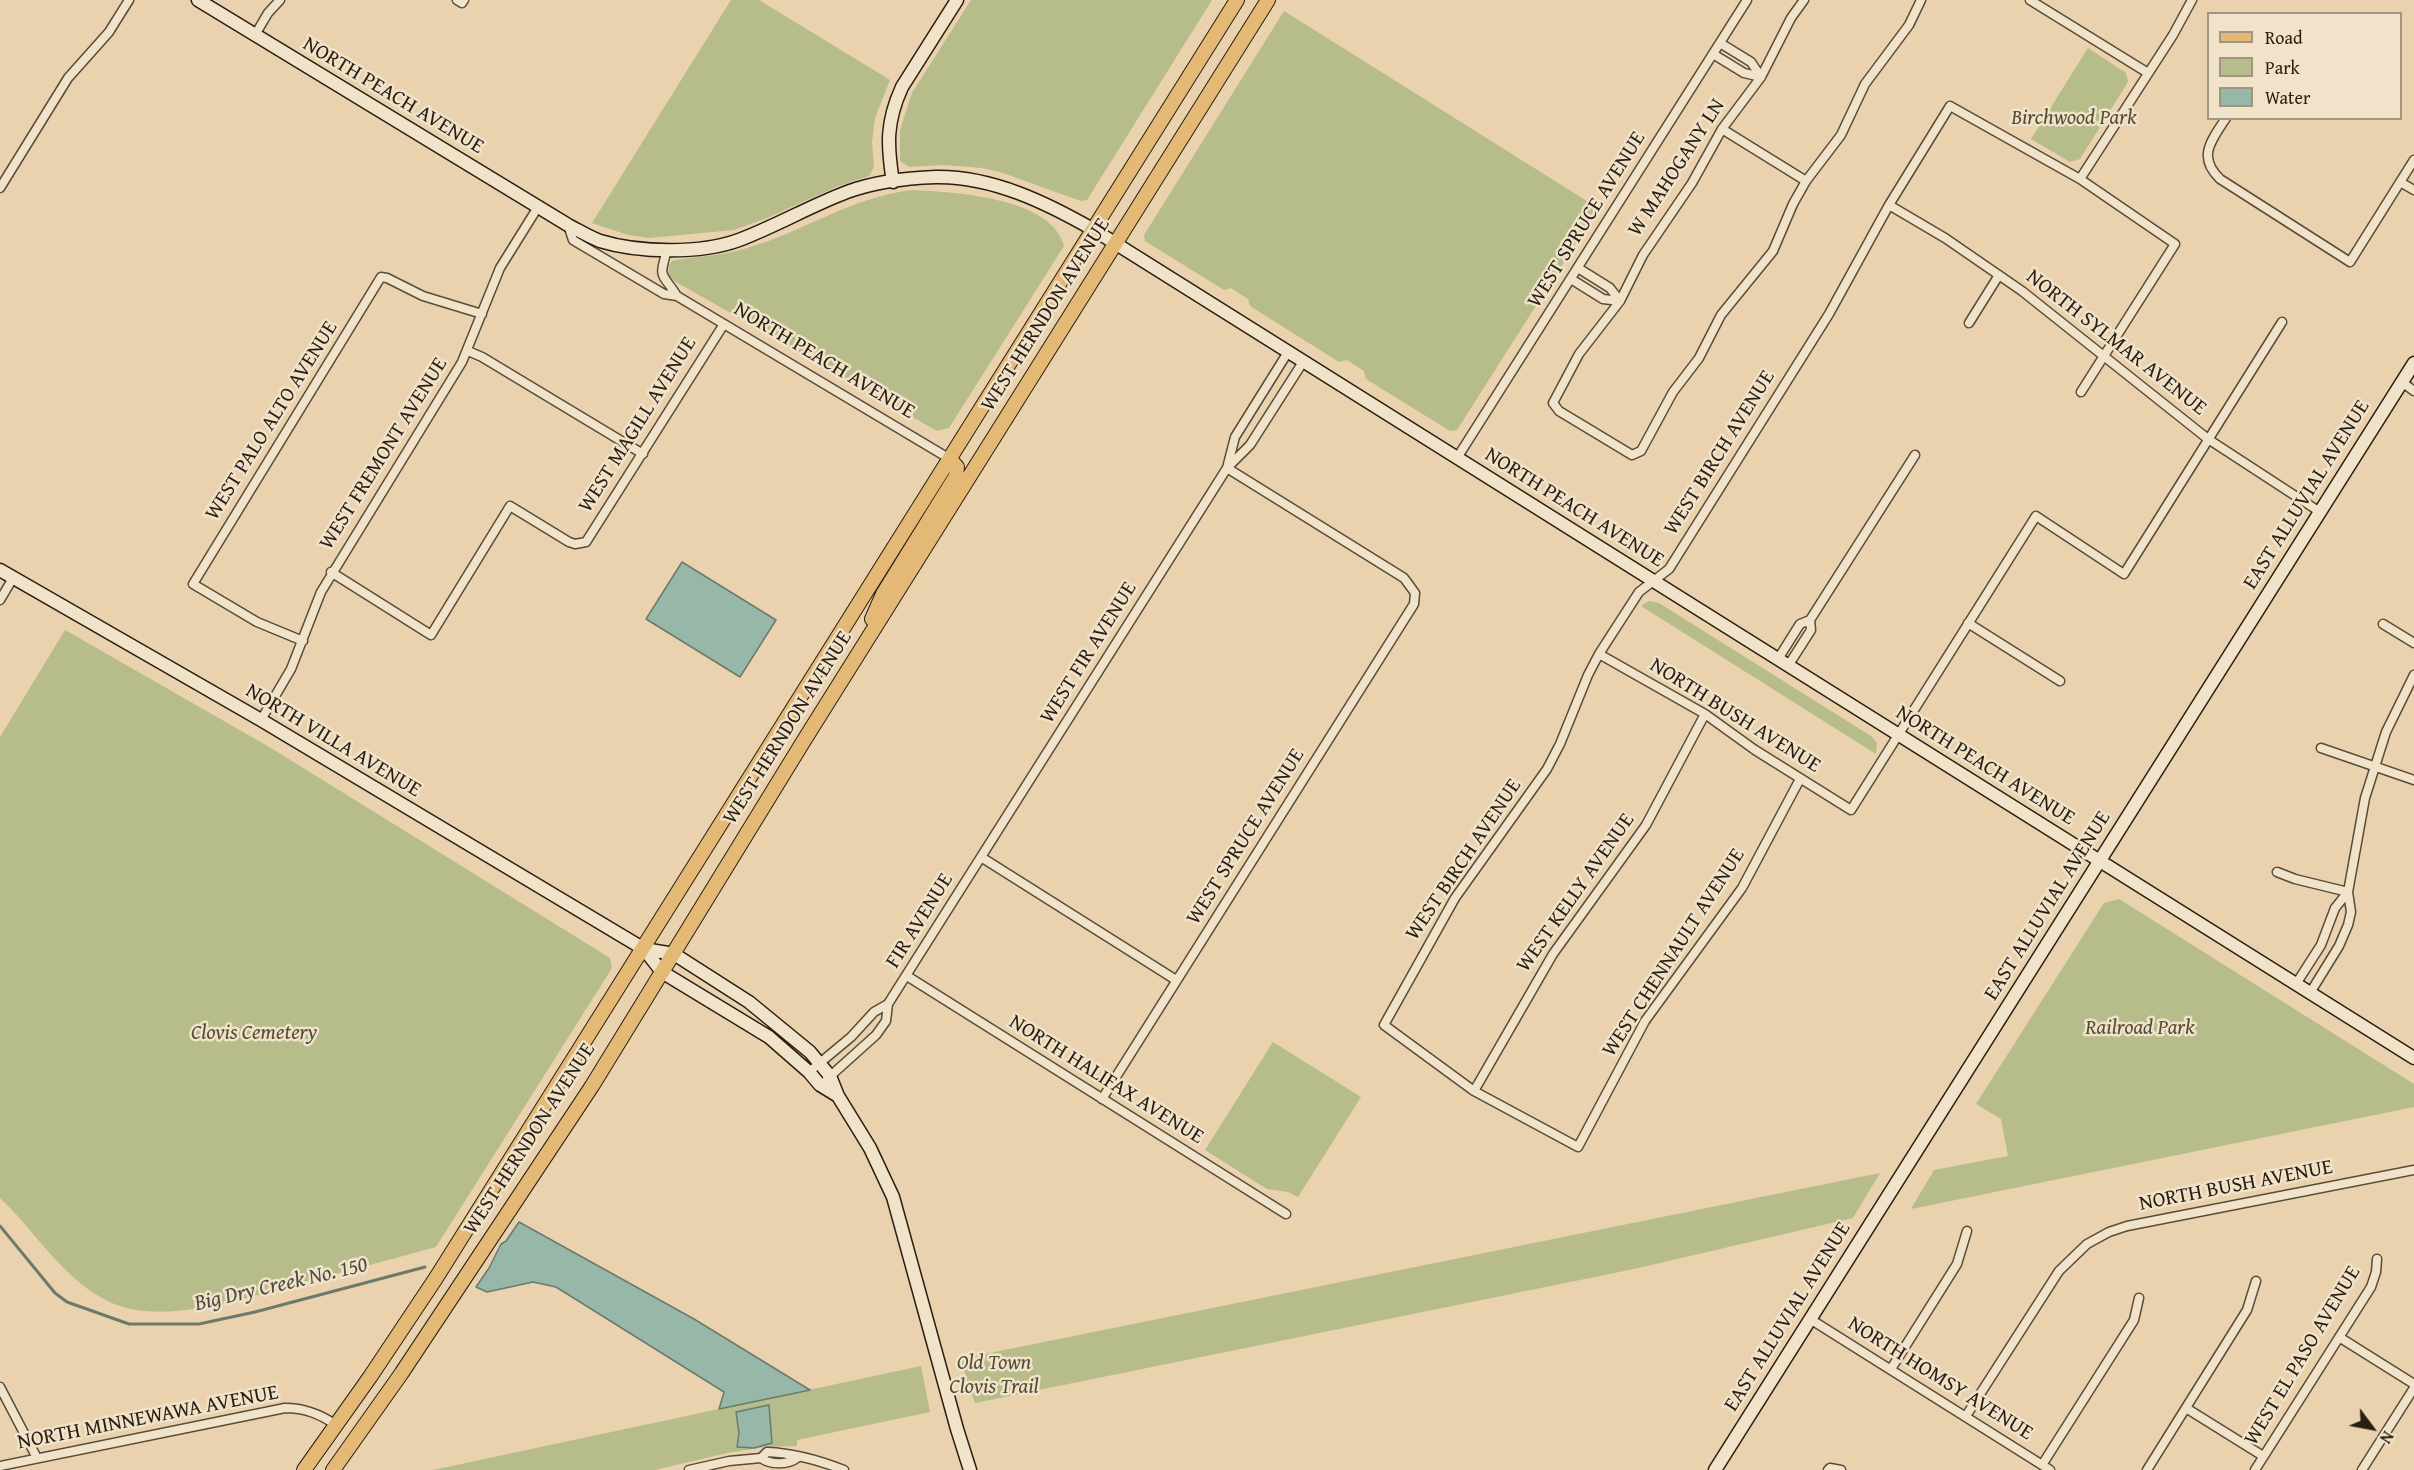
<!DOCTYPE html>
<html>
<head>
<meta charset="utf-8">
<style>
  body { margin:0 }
  #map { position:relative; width:2414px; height:1470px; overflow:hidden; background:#e9d2ad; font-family:"Gentium Book Plus",serif }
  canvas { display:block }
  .legend { position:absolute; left:2207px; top:12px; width:195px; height:108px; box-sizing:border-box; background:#f1e2ca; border:2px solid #a19480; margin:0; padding:8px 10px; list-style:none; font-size:18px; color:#281e11 }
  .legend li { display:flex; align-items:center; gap:12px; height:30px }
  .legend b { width:30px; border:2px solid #a19480 }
  .north { position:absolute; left:2342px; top:1398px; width:60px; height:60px; -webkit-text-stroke:4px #f1e2ca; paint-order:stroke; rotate:122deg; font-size:16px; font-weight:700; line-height:24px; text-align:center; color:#281e11 }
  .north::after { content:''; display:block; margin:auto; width:21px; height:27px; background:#281e11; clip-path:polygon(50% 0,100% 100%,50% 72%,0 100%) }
</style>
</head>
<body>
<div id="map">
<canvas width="2414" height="1470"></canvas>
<ul class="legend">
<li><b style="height:8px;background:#e4b976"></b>Road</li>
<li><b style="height:16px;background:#b6bc8a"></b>Park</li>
<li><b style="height:16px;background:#97b8a9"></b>Water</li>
</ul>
<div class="north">N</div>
</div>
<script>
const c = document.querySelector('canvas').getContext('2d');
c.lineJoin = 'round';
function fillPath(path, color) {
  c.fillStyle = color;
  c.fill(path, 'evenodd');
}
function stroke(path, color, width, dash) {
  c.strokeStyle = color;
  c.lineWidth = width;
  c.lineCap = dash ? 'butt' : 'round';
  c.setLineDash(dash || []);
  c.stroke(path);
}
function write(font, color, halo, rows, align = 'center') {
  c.font = font + ' "Gentium Book Plus",serif';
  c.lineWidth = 5;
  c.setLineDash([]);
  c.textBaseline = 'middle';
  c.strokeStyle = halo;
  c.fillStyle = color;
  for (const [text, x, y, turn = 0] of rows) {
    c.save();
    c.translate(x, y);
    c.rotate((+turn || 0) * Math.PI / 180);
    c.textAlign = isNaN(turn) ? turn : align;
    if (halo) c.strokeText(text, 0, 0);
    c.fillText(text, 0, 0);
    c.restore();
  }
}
fillPath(new Path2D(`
  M731,0H759L890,80L875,118L872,142L874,167L869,176L836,187L767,218L734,230L649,238L628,235L592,223Z
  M971,0H1212L1087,200L1081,201L1000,172L982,168L944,165L909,167L900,161V130L912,93Z
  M1284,11L1598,208L1457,430L1450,431L1366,379L1364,371L1347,360L1339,362L1250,306L1248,299L1231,288L1224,290L1145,241L1144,235Z
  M2088,48L2126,73L2128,82L2080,159L2070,162L2031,139Z
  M912,190C953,192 1052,197 1064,246L949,428L937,431L671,279L668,275L669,265C672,261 671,261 676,260C699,256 721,256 744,249C804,232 848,198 912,190Z
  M1649,601L1659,603L1871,736L1877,743L1876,754L1641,606Z
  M65,630L271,748L610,958L612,968L436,1247C393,1259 350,1270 308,1281C252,1296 157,1330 104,1299C61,1276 35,1231 0,1198V737Z
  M2119,899L2414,1084V1107L1911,1209L1934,1170L2008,1156L2001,1119L1976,1104L2104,903Z
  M1273,1042L1361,1097L1298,1197L1288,1192L1267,1189L1205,1150Z
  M1880,1173L1853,1218L1634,1269L975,1403L960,1359Z
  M921,1366L930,1412L797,1440V1446L765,1447L727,1453L655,1470H433Z`), '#b6bc8a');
const water = new Path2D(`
  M682,562L776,620L740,677L646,619Z
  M519,1222L694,1319L810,1390L719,1409L724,1392L556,1287L533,1282L487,1292L476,1287L489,1268L501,1244L506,1241Z
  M769,1405L772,1443L754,1448L737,1447L739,1433L736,1412Z`);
fillPath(water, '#97b8a9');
stroke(water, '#6b7a6c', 1.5);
stroke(new Path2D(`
  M0,1226L55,1293L67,1302L129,1324H199L255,1312L425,1267`), '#6b7a6c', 3);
const street = new Path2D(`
  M457,0L462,3L464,0
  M1804,0L1791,18L1761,77L1722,129L1692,183L1643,255L1620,301L1579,354L1553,403L1559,411L1632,455L1641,451L1673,392L1699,358L1721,315L1773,251L1793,204L1806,181L1841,135L1865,84L1909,25L1921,0
  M2030,0L2148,73
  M255,35L268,13L280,0
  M1713,54L1744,73L1761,77L1751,62L1720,43
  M2226,118C2211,141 2197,157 2220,179L2350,262L2414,160
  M1722,129L1806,181
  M2080,179L2173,35L2192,0
  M2400,182L2414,190
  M0,188L68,78L109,32L129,0
  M1889,205L1945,238L2022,291L2208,439L2320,512
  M568,225L573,240L664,294L677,296L950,459
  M667,250C658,280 662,272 677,296
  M1571,279L1603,299L1620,301L1610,288L1578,268
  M1969,323L1999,275
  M468,351L482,357L643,454
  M2402,382L2414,391
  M1457,458L1747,0
  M1227,468L1235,437L1288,352
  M331,572L431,635L510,506L569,542L575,544L586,542L724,324
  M0,600L13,578
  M1968,623L2060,681
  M2383,624L2414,643
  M303,641L257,622L193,584L381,277L387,278L423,296L482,314
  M1599,654L1705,714L1755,750L1851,810L2036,516L2124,574L2282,322
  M1778,659L1800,624L1810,620
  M1788,666L1811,630L1810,620L1915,455
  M261,720L291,669L321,592L462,362L500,268L538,207
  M2321,748L2414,780
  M1800,779L1742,888L1645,1021L1578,1147L1474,1091L1384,1025L1455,898L1547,769L1560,744L1588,675L1599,654L1639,592L1669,569L1829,314L1889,205L1950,106L2080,179L2175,244L2081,392
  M981,857L1176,980
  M2277,872L2295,879L2348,892
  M907,976L1286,1214
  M2296,984L2321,945L2335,908L2348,892
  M2310,993L2339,946L2348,925L2351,912L2348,892L2365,798L2386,732L2414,675
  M809,1072L851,1037L874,1012L888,1004
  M827,1079L876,1035L886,1021L888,1004L1227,468L1250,445L1303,362
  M1474,1091L1553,954L1646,825L1705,714
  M1102,1099L1414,604L1415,593L1404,578L1227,468
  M1810,1319L2050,1470
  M2339,1337L2414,1384
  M1891,1369L1957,1264L1967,1231
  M0,1387L37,1458
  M2186,1408L2263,1456
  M1966,1416L2059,1271L2087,1244L2109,1232L2127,1226L2414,1170
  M761,1458C770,1465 788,1465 797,1458
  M2042,1465L2134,1320L2139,1298
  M0,1466L285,1408C305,1408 320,1414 336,1425
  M689,1470L729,1461L761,1458L767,1452C792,1453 821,1461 844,1470
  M1828,1470L1830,1468L1841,1470
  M2147,1470L2247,1310L2256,1281
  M2255,1470L2371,1287L2376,1272L2377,1259
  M2362,1470L2414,1388`);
const secondary = new Path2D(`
  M198,0L568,225C578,230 589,237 600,241C639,253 701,254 739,240C776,226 810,206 847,192C874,182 907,178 936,177C992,176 1047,203 1094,230L2414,1058
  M893,182C887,145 886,122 902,87L957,0
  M0,570L261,720L644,949L674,954L749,1002L810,1052L830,1076L838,1096L870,1148L893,1197L957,1429L970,1470
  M644,949L662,972L769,1037L809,1072L820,1085L838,1096
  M1715,1470L2414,363`);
const primary = new Path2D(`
  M872,619L883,594L956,476L957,467L950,459
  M304,1470L370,1377L436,1278L1237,0
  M333,1470L401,1374L592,1086L803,742L1268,0`);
stroke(street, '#584b38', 11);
stroke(secondary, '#281e11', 15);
stroke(primary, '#281e11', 16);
stroke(street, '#f1e2ca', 8);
stroke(secondary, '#f1e2ca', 12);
stroke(primary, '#e4b976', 14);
write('21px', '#281e11', '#f1e2ca', [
  ["NORTH PEACH AVENUE",393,96,31],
  ["W MAHOGANY LN",1677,168,-57],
  ["WEST SPRUCE AVENUE",1587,220,-58],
  ["WEST HERNDON AVENUE",1046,315,-58],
  ["NORTH SYLMAR AVENUE",2116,343,38],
  ["NORTH PEACH AVENUE",824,361,31],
  ["WEST PALO ALTO AVENUE",272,421,-58],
  ["WEST MAGILL AVENUE",638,425,-58],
  ["WEST BIRCH AVENUE",1720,453,-58],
  ["WEST FREMONT AVENUE",384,454,-58],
  ["EAST ALLUVIAL AVENUE",2307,495,-58],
  ["NORTH PEACH AVENUE",1574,508,32],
  ["WEST FIR AVENUE",1089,653,-58],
  ["NORTH BUSH AVENUE",1735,716,32],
  ["WEST HERNDON AVENUE",788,728,-58],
  ["NORTH VILLA AVENUE",333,741,31],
  ["NORTH PEACH AVENUE",1985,766,32],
  ["WEST SPRUCE AVENUE",1246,837,-58],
  ["WEST BIRCH AVENUE",1464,860,-56],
  ["WEST KELLY AVENUE",1576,893,-55],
  ["EAST ALLUVIAL AVENUE",2048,906,-58],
  ["FIR AVENUE",920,921,-58],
  ["WEST CHENNAULT AVENUE",1674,953,-57],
  ["NORTH HALIFAX AVENUE",1106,1080,32],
  ["WEST HERNDON AVENUE",530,1139,-57],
  ["NORTH BUSH AVENUE",2236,1186,-11],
  ["EAST ALLUVIAL AVENUE",1788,1317,-58],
  ["WEST EL PASO AVENUE",2303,1356,-59],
  ["NORTH HOMSY AVENUE",1940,1379,32],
  ["NORTH MINNEWAWA AVENUE",148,1418,-11]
]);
write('italic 21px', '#534d35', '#f1e2ca', [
  ["Birchwood Park",2074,119],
  ["Railroad Park",2140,1029],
  ["Clovis Cemetery",254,1034],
  ["Old Town",994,1364],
  ["Clovis Trail",994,1388]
]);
write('italic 22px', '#494c3f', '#f1e2ca', [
  ["Big Dry Creek No. 150",281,1285,-13]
]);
</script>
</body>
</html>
